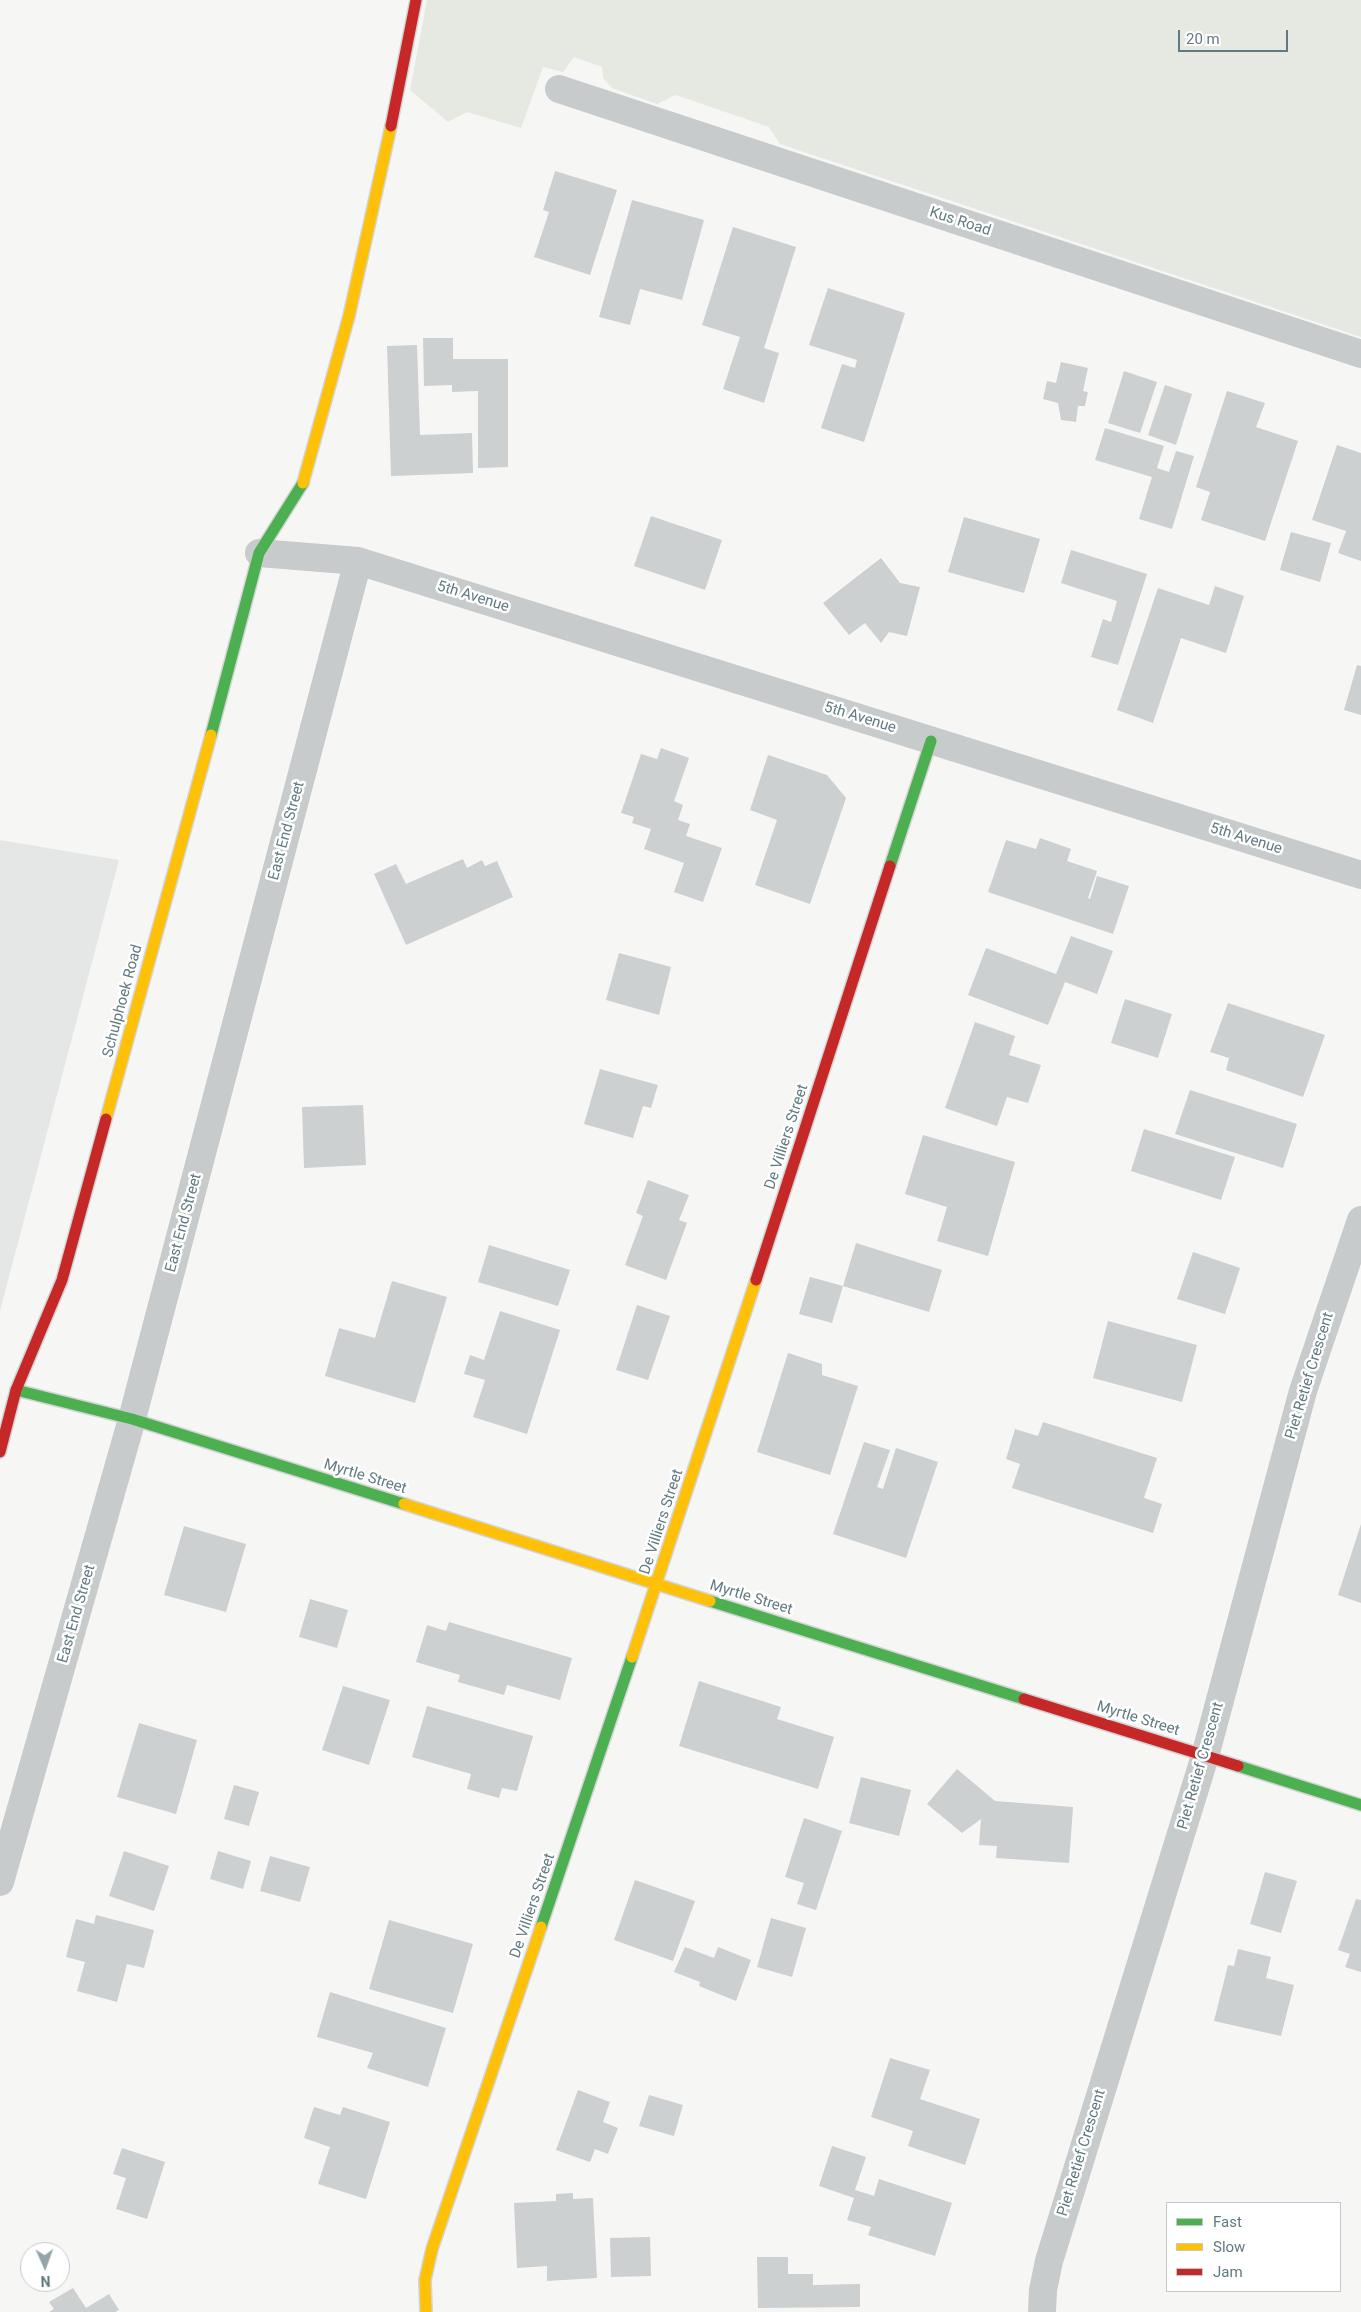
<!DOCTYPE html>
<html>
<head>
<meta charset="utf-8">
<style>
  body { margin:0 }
  #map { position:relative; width:1361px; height:2312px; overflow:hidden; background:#f6f6f5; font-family:Roboto,sans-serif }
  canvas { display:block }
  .legend { position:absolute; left:1166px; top:2202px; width:175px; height:90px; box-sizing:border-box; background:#fff; border:1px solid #bfcacd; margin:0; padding:6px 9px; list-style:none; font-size:15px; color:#607a81 }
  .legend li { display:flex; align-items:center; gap:10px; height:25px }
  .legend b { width:25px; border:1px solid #bfcacd }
  .north { position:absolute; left:20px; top:2242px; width:50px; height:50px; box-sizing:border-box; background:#fff; border:1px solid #bfcacd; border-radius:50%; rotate:178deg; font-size:14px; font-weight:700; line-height:20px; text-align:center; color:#607a81 }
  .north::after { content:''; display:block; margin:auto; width:18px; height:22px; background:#94a5aa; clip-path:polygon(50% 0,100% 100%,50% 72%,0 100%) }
  .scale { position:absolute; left:1178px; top:30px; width:110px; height:22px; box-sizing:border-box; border:2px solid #607a81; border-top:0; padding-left:6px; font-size:15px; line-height:18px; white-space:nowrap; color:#607a81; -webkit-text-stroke:4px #fff; paint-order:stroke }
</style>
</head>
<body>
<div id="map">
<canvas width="1361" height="2312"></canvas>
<ul class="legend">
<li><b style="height:6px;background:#4caf50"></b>Fast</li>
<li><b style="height:6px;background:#ffc107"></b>Slow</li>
<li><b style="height:6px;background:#c62828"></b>Jam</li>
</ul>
<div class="north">N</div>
<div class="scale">20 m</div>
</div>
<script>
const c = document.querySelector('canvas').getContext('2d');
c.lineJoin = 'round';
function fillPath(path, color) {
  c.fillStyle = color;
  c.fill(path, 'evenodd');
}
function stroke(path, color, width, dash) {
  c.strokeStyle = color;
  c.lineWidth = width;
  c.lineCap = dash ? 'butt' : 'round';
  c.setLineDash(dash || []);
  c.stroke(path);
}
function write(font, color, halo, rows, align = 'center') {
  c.font = font + ' Roboto,sans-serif';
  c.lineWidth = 5;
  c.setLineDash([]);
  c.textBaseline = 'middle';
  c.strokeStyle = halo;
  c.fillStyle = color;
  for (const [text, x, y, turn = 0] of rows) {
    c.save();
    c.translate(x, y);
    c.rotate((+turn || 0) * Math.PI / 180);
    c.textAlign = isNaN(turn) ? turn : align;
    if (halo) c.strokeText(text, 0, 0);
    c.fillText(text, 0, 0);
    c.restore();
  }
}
fillPath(new Path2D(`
  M0,840L119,860L0,1311Z`), '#e5e7e7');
fillPath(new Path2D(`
  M427,0H1361V337L780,144L769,127L676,95L657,104L612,88L603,78L602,67L574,57L563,72L543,67L521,128L467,112L448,122L410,90Z`), '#e6e8e2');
fillPath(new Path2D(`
  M555,171L617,190L590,275L534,257L549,212L543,210Z
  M632,200L704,220L682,300L640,289L630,325L599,317Z
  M733,227L796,247L764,348L779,353L764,403L723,389L740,337L702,325Z
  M828,288L905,313L864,442L821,428L842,364L855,368L857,360L809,345Z
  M423,338H453V359H508V467L478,468V391L452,392V385L424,386Z
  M417,345L420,435L472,433L473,473L391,476L387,346Z
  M1061,362L1088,368L1083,391L1088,392L1085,406H1078L1076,422L1061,420L1058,403L1043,399L1047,381L1056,383Z
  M1124,371L1157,382L1140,433L1108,423Z
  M1165,385L1192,394L1176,445L1148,435Z
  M1227,391L1265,403L1256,427L1298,441L1265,541L1201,520L1210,492L1196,487Z
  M1105,428L1164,446L1157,468L1169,472L1176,451L1194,456L1172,529L1139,519L1152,477L1095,460Z
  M1337,445L1361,453V561L1338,553L1346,531L1312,520Z
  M651,516L722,540L705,590L634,566Z
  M964,517L1040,539L1024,593L948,572Z
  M1291,532L1331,543L1320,582L1280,570Z
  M1071,550L1147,574L1118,665L1091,657L1103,619L1111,622L1117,601L1061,583Z
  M881,558L900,583L920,587L907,636L889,632L881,643L865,623L849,635L823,603Z
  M1215,586L1244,596L1226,653L1181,638L1153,723L1117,710L1158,588L1209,605Z
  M1357,665L1361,666V715L1344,710Z
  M661,748L689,758L674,801L683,805L678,820L690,824L686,836L722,848L703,902L674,892L684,863L644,849L651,829L632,823L634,817L621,813L641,754L657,759Z
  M768,755L827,775L846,798L810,904L755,885L777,820L750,810Z
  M1040,838L1071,849L1067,861L1097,871L1088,898L1090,899L1097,876L1129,886L1113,934L988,892L1006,840L1036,849Z
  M463,859L467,868L482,860L485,866L497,861L513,897L406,945L374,874L396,864L406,884Z
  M1071,936L1113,951L1097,994L1065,982L1048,1025L968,995L986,948L1056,974Z
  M619,953L671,967L659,1015L606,1000Z
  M1125,999L1172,1014L1158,1058L1111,1043Z
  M1228,1003L1325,1035L1303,1097L1226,1070L1229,1058L1210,1052Z
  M975,1022L1015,1036L1009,1055L1041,1065L1028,1103L1007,1097L997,1126L945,1108Z
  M600,1069L658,1085L651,1108L643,1106L633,1138L584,1124Z
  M1190,1090L1297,1124L1283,1168L1175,1134Z
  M363,1105L366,1165L304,1168L302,1107Z
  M1144,1129L1235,1157L1221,1200L1131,1171Z
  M923,1135L1015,1162L988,1256L937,1241L947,1207L905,1194Z
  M648,1180L689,1195L679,1220L687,1223L666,1280L625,1265L643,1216L636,1213Z
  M856,1243L942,1270L929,1312L843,1286Z
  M489,1245L570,1270L558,1306L478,1282Z
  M1193,1252L1240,1268L1225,1314L1177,1299Z
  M810,1277L843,1286L832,1323L799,1314Z
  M392,1281L447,1297L415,1403L325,1376L339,1328L375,1338Z
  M637,1305L670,1316L648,1380L616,1370Z
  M500,1311L560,1330L527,1434L473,1417L485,1380L464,1374L470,1355L484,1360Z
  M1108,1321L1197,1345L1182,1402L1093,1378Z
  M788,1353L822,1364V1375L858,1386L830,1475L757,1452Z
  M1043,1422L1157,1458L1144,1498L1162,1504L1153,1533L1012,1488L1020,1464L1006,1459L1015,1429L1038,1436Z
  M864,1442L890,1450L877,1487L883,1489L896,1448L938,1462L906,1558L833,1534Z
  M1361,1524V1603L1338,1595Z
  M184,1526L246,1544L226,1612L164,1595Z
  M310,1599L348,1610L337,1648L299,1637Z
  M449,1622L572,1658L560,1700L507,1685L504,1695L458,1682L460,1675L416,1662L427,1625L446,1631Z
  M699,1681L781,1707L777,1719L834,1737L818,1789L679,1746Z
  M343,1686L390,1700L369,1765L322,1750Z
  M427,1706L533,1736L517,1791L502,1788L499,1798L467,1789L471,1774L412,1757Z
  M139,1723L197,1740L176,1814L117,1797Z
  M957,1769L995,1801L1073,1807L1069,1863L996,1858L997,1846L979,1845L981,1819L962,1833L927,1804Z
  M861,1777L911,1790L899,1836L849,1823Z
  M234,1785L259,1792L249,1826L224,1819Z
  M804,1818L842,1831L816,1910L797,1904L804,1883L785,1877Z
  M124,1851L169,1866L154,1911L109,1896Z
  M218,1851L251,1861L243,1889L210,1879Z
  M270,1856L310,1867L300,1902L260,1891Z
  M1265,1872L1297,1881L1281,1933L1250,1924Z
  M635,1880L695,1901L673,1961L614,1940Z
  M1356,1899L1361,1900V1972L1345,1967L1350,1954L1338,1950Z
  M96,1915L154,1930L144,1968L127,1964L117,2002L77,1991L85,1962L66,1957L76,1919L94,1924Z
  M771,1918L806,1928L792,1977L757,1967Z
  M389,1920L473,1944L453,2013L369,1989Z
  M685,1947L714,1958L718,1947L751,1960L736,2001L699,1986L700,1982L674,1972Z
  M1238,1949L1271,1957L1266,1978L1294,1985L1281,2036L1214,2021L1228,1965L1234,1966Z
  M330,1992L446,2028L428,2087L367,2068L373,2053L317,2037Z
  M890,2058L930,2070L920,2099L980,2119L965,2165L908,2146L913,2131L871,2117Z
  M578,2090L610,2102L603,2122L618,2128L608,2154L595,2149L590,2162L556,2150Z
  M649,2095L683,2105L674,2136L639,2126Z
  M314,2107L340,2115L343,2107L390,2122L366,2199L318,2184L330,2147L304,2138Z
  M832,2146L866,2157L855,2190L874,2196L879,2179L952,2203L935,2256L868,2235L871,2227L847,2220L854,2198L819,2186Z
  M122,2148L165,2162L147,2219L116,2209L126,2178L113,2174Z
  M573,2193V2199L593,2198L597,2278L547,2281V2266L517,2268L514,2203L556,2201V2194Z
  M650,2237L651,2276L611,2277L610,2238Z
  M757,2257H788V2274H813V2285L860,2284V2307L758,2308Z
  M73,2288L86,2308L109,2294L119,2310L115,2312H49L54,2309L49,2302Z`), '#cdd0d0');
const fast = new Path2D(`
  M211,735L259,553L303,483
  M890,866L931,741
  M16,1390L132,1419L404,1504
  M710,1601L1024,1699
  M1238,1766L1361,1805
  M541,1927L632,1657`);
const slow = new Path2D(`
  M303,483L349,316L391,126
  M106,1119L211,735
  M404,1504L710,1601
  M632,1657L756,1280
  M426,2312L425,2280L432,2249L541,1927`);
const jam = new Path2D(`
  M391,126L416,0
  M756,1280L890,866
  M0,1452L16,1390L62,1280L106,1119
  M1024,1699L1238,1766`);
stroke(fast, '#d3d4d5', 14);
stroke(slow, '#d3d4d5', 14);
stroke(jam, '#d3d4d5', 14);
stroke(new Path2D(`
  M559,89L1361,354
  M259,553L358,561L1361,875
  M0,1882L132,1419L358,561
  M1042,2312L1043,2290L1049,2261L1205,1756L1303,1391L1361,1220`), '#c8cbcb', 28);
stroke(fast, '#4caf50', 11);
stroke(slow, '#ffc107', 11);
stroke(jam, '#c62828', 11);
write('15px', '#607a81', '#fff', [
  ["Kus Road",960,222,18],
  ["5th Avenue",473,597,17],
  ["5th Avenue",860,718,17],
  ["East End Street",287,831,-75],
  ["5th Avenue",1246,839,17],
  ["Schulphoek Road",123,1001,-75],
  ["De Villiers Street",787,1137,-72],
  ["East End Street",184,1223,-75],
  ["Piet Retief Crescent",1310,1376,-73],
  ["Myrtle Street",365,1477,17],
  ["De Villiers Street",662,1522,-72],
  ["Myrtle Street",751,1598,17],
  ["East End Street",77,1614,-74],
  ["Myrtle Street",1138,1719,17],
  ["Piet Retief Crescent",1201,1766,-74],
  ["De Villiers Street",533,1906,-71],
  ["Piet Retief Crescent",1082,2153,-73]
]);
</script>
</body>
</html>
